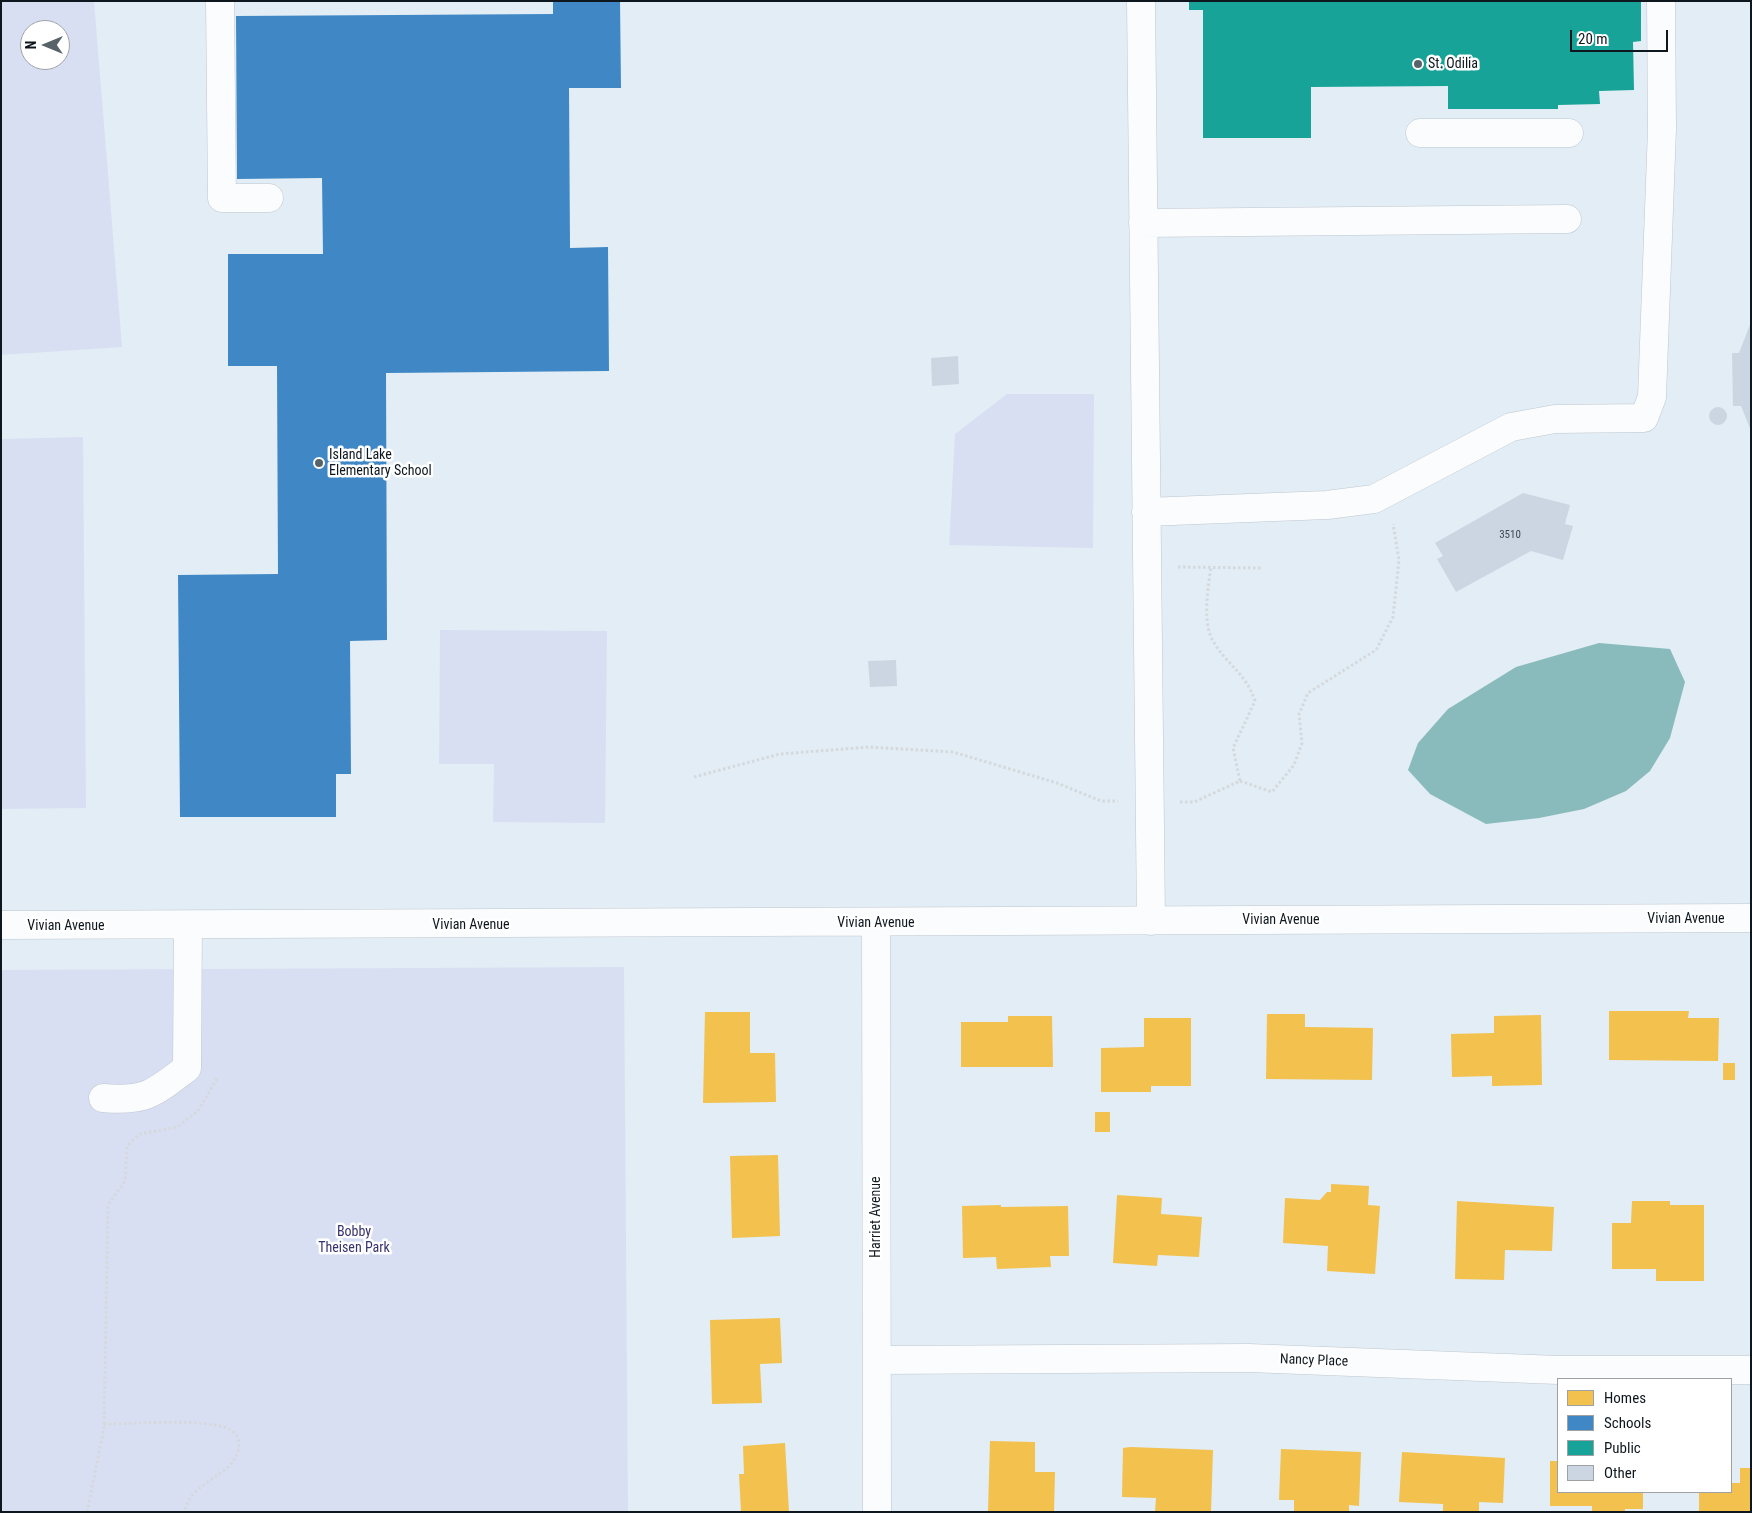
<!DOCTYPE html>
<html>
<head>
<meta charset="utf-8">
<style>
  body { margin:0 }
  #map { position:relative; width:1752px; height:1513px; overflow:hidden; background:#e2edf5; font-family:"Roboto Condensed",sans-serif }
  canvas { display:block }
  .frame { position:absolute; inset:0; border:2px solid #0e171e; pointer-events:none }
  .legend { position:absolute; left:1557px; top:1378px; width:175px; height:115px; box-sizing:border-box; background:#fff; border:1px solid #9fa2a5; margin:0; padding:6px 9px; list-style:none; font-size:15px; color:#0e171e }
  .legend li { display:flex; align-items:center; gap:10px; height:25px }
  .legend b { width:25px; border:1px solid #9fa2a5 }
  .north { position:absolute; left:20px; top:20px; width:50px; height:50px; box-sizing:border-box; background:#fff; border:1px solid #9fa2a5; border-radius:50%; rotate:270deg; font-size:14px; font-weight:700; line-height:20px; text-align:center; color:#0e171e }
  .north::after { content:''; display:block; margin:auto; width:18px; height:22px; background:#586269; clip-path:polygon(50% 0,100% 100%,50% 72%,0 100%) }
  .scale { position:absolute; left:1570px; top:30px; width:98px; height:22px; box-sizing:border-box; border:2px solid #0e171e; border-top:0; padding-left:6px; font-size:15px; line-height:18px; white-space:nowrap; color:#0e171e; -webkit-text-stroke:4px #fff; paint-order:stroke }
</style>
</head>
<body>
<div id="map">
<canvas width="1752" height="1513"></canvas>
<div class="frame"></div>
<ul class="legend">
<li><b style="height:14px;background:#f2c14e"></b>Homes</li>
<li><b style="height:14px;background:#3f88c5"></b>Schools</li>
<li><b style="height:14px;background:#17a398"></b>Public</li>
<li><b style="height:14px;background:#ccd6e2"></b>Other</li>
</ul>
<div class="north">N</div>
<div class="scale">20 m</div>
</div>
<script>
const c = document.querySelector('canvas').getContext('2d');
c.lineJoin = 'round';
function fillPath(path, color) {
  c.fillStyle = color;
  c.fill(path, 'evenodd');
}
function stroke(path, color, width, dash) {
  c.strokeStyle = color;
  c.lineWidth = width;
  c.lineCap = dash ? 'butt' : 'round';
  c.setLineDash(dash || []);
  c.stroke(path);
}
function write(font, color, halo, rows, align = 'center') {
  c.font = font + ' "Roboto Condensed",sans-serif';
  c.lineWidth = 5;
  c.setLineDash([]);
  c.textBaseline = 'middle';
  c.strokeStyle = halo;
  c.fillStyle = color;
  for (const [text, x, y, turn = 0] of rows) {
    c.save();
    c.translate(x, y);
    c.rotate((+turn || 0) * Math.PI / 180);
    c.textAlign = isNaN(turn) ? turn : align;
    if (halo) c.strokeText(text, 0, 0);
    c.fillText(text, 0, 0);
    c.restore();
  }
}
fillPath(new Path2D(`
  M1,1H94L122,347L1,355ZM30,30H60V60H30Z
  M1007,394H1094L1093,548L949,545L955,434Z
  M83,437L86,808L1,809V439Z
  M440,630L607,631L605,823L493,822L494,764H439Z
  M624,967L628,1512H1V970Z`), '#d9dff3');
fillPath(new Path2D(`
  M1599,643L1670,649L1685,682L1670,738L1650,771L1626,791L1584,809L1539,818L1486,824L1430,794L1408,770L1418,743L1448,709L1516,667Z`), '#89babc');
fillPath(new Path2D(`
  M1609,1011H1689L1688,1018H1719L1718,1061L1609,1060Z
  M705,1012H750V1053H775L776,1102L703,1103Z
  M1267,1014H1305V1027L1373,1028L1372,1080L1266,1079Z
  M1541,1015L1542,1085L1492,1086V1076L1452,1077L1451,1034L1494,1033V1016Z
  M1008,1016H1052L1053,1067H961V1022H1008Z
  M1144,1018H1191V1086H1151V1092H1101V1048L1144,1047Z
  M1723,1063H1735V1080H1723Z
  M1095,1112H1110V1132H1095Z
  M778,1155L780,1236L732,1238L730,1156Z
  M1331,1184L1369,1186L1368,1205L1380,1206L1375,1274L1327,1271L1328,1246L1283,1243L1285,1198L1320,1200L1327,1192H1331Z
  M1117,1195L1162,1198L1161,1214L1202,1217L1199,1257L1158,1255L1157,1266L1113,1263Z
  M1457,1201L1554,1207L1552,1251L1505,1250L1504,1280L1455,1279Z
  M1632,1201H1670V1205H1704V1281H1656V1269H1612V1223H1631Z
  M1001,1205V1207L1068,1206L1069,1256H1050L1051,1267L997,1269L996,1257L963,1258L962,1206Z
  M780,1318L782,1363L760,1364L762,1403L712,1404L710,1320Z
  M990,1441L1035,1442V1472H1055L1054,1512L988,1511Z
  M785,1443L789,1512H741L739,1474H744L743,1446Z
  M1130,1447L1213,1450L1211,1512H1155L1156,1498L1122,1497L1123,1448Z
  M1281,1449L1361,1452L1359,1506L1349,1505V1512H1294V1500H1279Z
  M1402,1452L1505,1458L1503,1503L1479,1502V1512H1443V1504L1399,1502Z
  M1550,1461H1558V1492H1643V1509H1625V1512H1592V1506H1550Z
  M1740,1468H1751V1512H1699V1492H1731V1483H1740Z`), '#f2c14e');
fillPath(new Path2D(`
  M553,1H620L621,88H569L570,248L608,247L609,371L386,373L387,640L350,641L351,774H336V817H180L178,575L278,574L277,366H228V254H323L322,178L237,179L236,16L553,14Z`), '#3f88c5');
fillPath(new Path2D(`
  M1189,1H1641V41L1633,42L1634,90L1599,91L1600,104L1558,105V109H1448V86L1311,87V138H1203V10H1189Z`), '#17a398');
fillPath(new Path2D(`
  M1751,322V431L1741,406H1733L1732,353H1739Z
  M958,356L959,384L932,386L931,358Z
  M1709 416a9 9 0 1 1 18 0a9 9 0 1 1-18 0Z
  M1523,493L1570,505L1565,524L1573,526L1563,560L1531,551L1456,592L1437,559L1443,556L1435,543Z
  M896,660L897,686L870,687L868,661Z`), '#ccd6e2');
const minor = new Path2D(`
  M220,1L222,198H269
  M1141,1L1151,921
  M1420,133H1569
  M1143,223L1567,219
  M1146,512L1327,505L1374,499L1511,427L1555,419L1644,418L1652,397L1662,129L1661,1
  M876,923L877,1512
  M1,925L1751,918
  M103,1098C146,1102 154,1093 187,1068L188,926
  M877,1360L1249,1358L1558,1370H1751`);
stroke(minor, '#bec7ce', 29);
stroke(new Path2D(`
  M1178,567L1263,568
  M694,777L780,754L869,747L953,752L1057,783L1101,801H1118
  M1240,781L1272,792L1294,765L1302,743L1299,714L1308,693L1376,650L1393,617L1399,560L1393,524
  M1180,802H1194L1240,781L1233,748L1255,701C1246,673 1226,664 1213,641C1202,622 1208,588 1211,567
  M104,1424C137,1424 197,1418 227,1428C241,1434 242,1448 234,1460C222,1478 187,1487 185,1512
  M87,1512L104,1428L108,1205L125,1181L127,1146L140,1134L177,1127L198,1111L218,1077`), '#d5d9dc', 3, [2.5, 2.5]);
stroke(minor, '#fbfcfe', 28);
for (const [x, y, r, color] of [
  [1418,64,5,"#586269"],
  [319,463,5,"#586269"]
]) {
  const dot = new Path2D();
  dot.arc(x, y, r, 0, 2 * Math.PI);
  c.fillStyle = color;
  c.fill(dot);
  stroke(dot, '#fff', 2);
}
write('11px', '#3e4850', null, [
  ["3510",1510,535]
]);
write('14px', '#0e171e', '#fff', [
  ["St. Odilia",1428,64],
  ["Island Lake",329,455],
  ["Elementary School",329,471]
], 'left');
write('14px', '#0e171e', '#fff', [
  ["Vivian Avenue",1686,919],
  ["Vivian Avenue",1281,920],
  ["Vivian Avenue",876,923],
  ["Vivian Avenue",471,925],
  ["Vivian Avenue",66,926],
  ["Harriet Avenue",876,1217,-90],
  ["Nancy Place",1314,1361,2]
]);
write('14px', '#38336d', '#fff', [
  ["Bobby",354,1232],
  ["Theisen Park",354,1248]
]);
</script>
</body>
</html>
